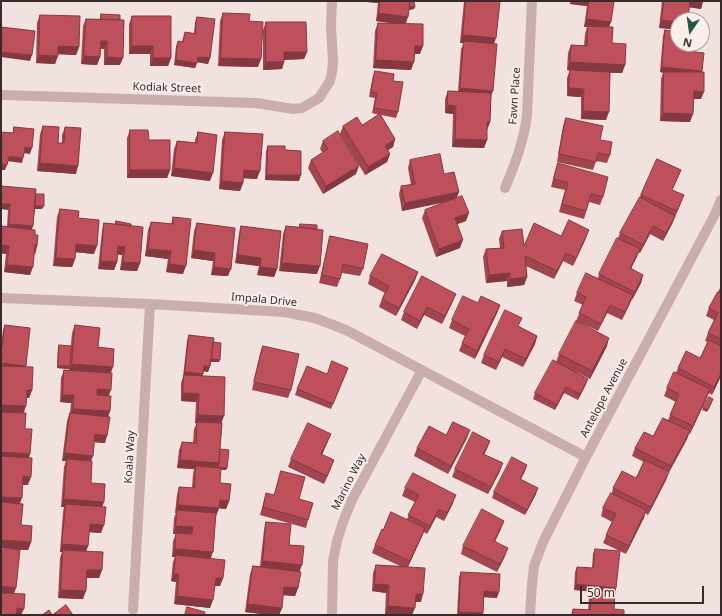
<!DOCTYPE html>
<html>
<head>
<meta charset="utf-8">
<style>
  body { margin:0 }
  #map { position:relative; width:722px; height:616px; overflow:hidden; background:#f1e2df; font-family:"Noto Sans",sans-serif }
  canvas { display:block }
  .frame { position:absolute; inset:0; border:2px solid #372a2a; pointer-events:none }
  .north { position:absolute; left:670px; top:12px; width:40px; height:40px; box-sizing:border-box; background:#f9eeeb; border:1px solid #aba09e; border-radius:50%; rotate:193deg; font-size:11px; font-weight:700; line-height:16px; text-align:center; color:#372a2a }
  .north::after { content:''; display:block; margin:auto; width:14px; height:18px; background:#225647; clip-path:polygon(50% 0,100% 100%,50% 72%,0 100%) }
  .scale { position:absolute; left:580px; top:586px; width:124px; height:18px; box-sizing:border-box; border:2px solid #372a2a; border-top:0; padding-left:5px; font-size:12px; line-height:14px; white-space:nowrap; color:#372a2a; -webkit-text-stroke:3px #f9eeeb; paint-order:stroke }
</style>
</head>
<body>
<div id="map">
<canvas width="722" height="616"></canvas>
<div class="frame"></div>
<div class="north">N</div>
<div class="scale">50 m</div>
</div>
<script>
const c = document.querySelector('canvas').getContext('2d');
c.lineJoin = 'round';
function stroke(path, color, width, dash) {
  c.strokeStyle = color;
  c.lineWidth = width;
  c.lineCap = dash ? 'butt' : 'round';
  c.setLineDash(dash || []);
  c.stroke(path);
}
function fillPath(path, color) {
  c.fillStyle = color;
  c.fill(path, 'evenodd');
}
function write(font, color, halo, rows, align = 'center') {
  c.font = font + ' "Noto Sans",sans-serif';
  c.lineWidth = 4;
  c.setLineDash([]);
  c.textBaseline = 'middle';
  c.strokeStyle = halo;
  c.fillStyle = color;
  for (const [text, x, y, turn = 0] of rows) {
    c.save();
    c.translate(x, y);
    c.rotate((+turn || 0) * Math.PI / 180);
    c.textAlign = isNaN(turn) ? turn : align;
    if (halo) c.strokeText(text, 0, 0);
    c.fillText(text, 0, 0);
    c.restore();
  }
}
stroke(new Path2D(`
  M1,95L256,103L293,109L302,108L319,98L330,81L332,72L333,62L331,26L332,1
  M505,188C515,164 524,141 527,115L532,1
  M1,298L150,304L284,312L315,318L346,330L586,457
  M133,610L150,304
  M332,615L333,561L337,541L343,522L352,500L422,370
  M530,615L532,584L534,566L543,542L586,457L714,216L721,200`), '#c9aeab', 10);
fillPath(new Path2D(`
  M367,1H414V9L409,10L406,24L420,54H414L411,70L373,68L375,31L378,23H393L376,21L378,3L367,2Z
  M464,1H500L494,44L490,122L487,130V140L484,148L452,147L453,114L445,113V99L448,91L458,92L461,49L464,43H460Z
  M571,1H614L609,27L612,43L625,65L622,73H610L606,120L581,119V97L567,96V78L570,70L573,71L567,70L568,53L571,45L584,46L585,34L587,27H584L587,6L570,4Z
  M662,1H703L701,9L689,7L659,28Z
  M223,13L249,21L258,67L218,66L220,21Z
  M101,14L120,65H104V49H100V57L97,65L81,64L83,26L86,19H100Z
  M40,15L79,47L76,55L58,54L55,64L36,63L37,23Z
  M132,16L171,58L168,66H150V54H129V24Z
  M197,17L210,58L208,64L197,62L195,68L174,65L176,46L178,41L182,42L183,38L185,32L194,33L195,22Z
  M266,22L307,52L304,59L284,60V62L282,69L263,70V30Z
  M665,30L688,51L702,72L701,99H693L690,122L660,121L661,79L663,73L660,72L663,36Z
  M375,71L393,81L398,112L396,118L381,115L395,139L393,147L388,150L390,154L387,162L365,175L340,134L343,126L362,125L379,115L372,113L375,98L369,97L373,76Z
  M566,118L600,140L610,155L607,163L596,161L593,170L557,162L563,126Z
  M43,126L58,143H62V135L65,127L76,174L37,171L40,134Z
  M130,130L149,140L170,170L167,178H127V138Z
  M198,132L210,181L171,176L174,149L177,141L195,143V140Z
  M225,132L257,179L243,178V183L240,191L219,189L222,140Z
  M323,141L356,174L323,194L308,168L311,160L323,153L320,149Z
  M268,146L285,150L299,181L265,180L266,151Z
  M657,159L681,170L672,190L681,203L672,224L663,241L650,234L640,253L638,252L631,269L643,275L641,283L632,300V299L622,320L607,313L598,331L576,321L583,305L574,301L577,293L598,278L599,274L618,238L620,233L640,197Z
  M410,160L444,174L456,198L466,221L457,224L460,248L436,257L422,218L425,210L448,201L402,211L399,194L401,186L411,185L408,168Z
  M558,163L603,197L600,205L589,202L584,219L559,212L565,190L551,187L555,171Z
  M1,186L36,194L42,209H35L32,229L35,235L37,246L35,254L34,253L30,275L4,272L6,254L1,253V226L7,227L8,210Z
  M60,209L78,218L94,254L75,252V259L72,267L53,266L57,217Z
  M173,217L183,274L166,272L168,259L145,256L148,230L151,222L171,224Z
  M116,221L131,226L140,263L137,271L120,270L122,255L117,254V262L114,270L98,269L102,231L104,223L115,224Z
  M197,223L235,228L228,276L211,275L213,261L191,258L194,231Z
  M300,224L317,274L279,271L283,234L286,226L299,227Z
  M241,226L277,269L274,277L257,275L259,266L235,263L239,234Z
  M502,231L524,246L561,236L586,238L573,266L563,261L554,279L526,266L527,277L524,285L507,287V281L486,283L483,257L486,249L500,248L499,239Z
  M330,236L363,269L360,276L342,273L340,279L337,287L319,283L328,244Z
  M418,272L415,280L396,316L379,307L382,299L385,293L368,284L370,276Z
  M422,276L453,301L442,324L424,315L417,329L401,320L404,312Z
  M721,286V376L712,395L709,393L690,434L689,433L687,439L668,474L666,480L648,515L645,513L626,554L603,543L612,522L601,516L603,508L612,493L613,488L636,478L644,462L632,456L635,448L653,436L668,420L676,402L664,396L667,388L676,373L678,368L700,358L708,342L705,341L708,333L714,320L706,316L709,308L718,292Z
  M478,303L500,305L497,313L475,359L459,351L465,336L449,328L452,320Z
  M5,325L26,366L25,367L32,390L29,398H26L24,413L25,429L29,458L28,485H22L20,503L21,525L31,542L28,550H20L14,594L1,615V345L3,330Z
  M75,325L98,347L111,373L109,395L110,411L108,417L105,443L94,442L91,461V483L103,507L101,533L89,532L88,546L86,551L102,570L99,578H87L83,599L58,598L60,558L62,552H60L63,512L64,507H61L64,467L66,461H62L67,421L70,413L71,403L60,402L61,378L64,370H69V368V369L57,368L58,348L59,345L70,354L72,333Z
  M519,327L537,336L535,344L523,367L502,357L496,370L481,363L484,355Z
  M189,335L213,342L219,362H211L210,366L208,372L203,371L202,376L221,423L220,449L227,468L226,470H221L220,483L229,501L226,509L219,508L216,516H215L211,559L223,578L220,586H215L210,608L174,604L176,582L171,581L173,562L175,557H172L173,541L176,534H173L174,518L176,513H175L177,495L179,487L192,488L193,474L194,469L177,468L179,450L182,442L193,443L194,429L197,423H195L196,402L181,401V383L183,377L187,341Z
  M263,346L291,390L288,398L252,390L260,354Z
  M607,346L590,379L576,372L586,384L578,400L564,393L555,410L533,399L535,393L556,362L559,354Z
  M348,368L331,409L295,395L297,389L327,374Z
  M712,402L707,412L702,410L703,408Z
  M446,435L467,438L448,474L414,456L417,448Z
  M328,441L322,454L331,468L324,484L288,467L291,459Z
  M490,441L484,454L500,471L488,494L452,477L455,469Z
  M281,471L299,499L308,520L306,528L260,515L266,493L274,495Z
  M525,471L521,479L536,494L525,515L492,498L494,492Z
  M405,488L453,503L444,521L436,517L427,534L424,532L408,567L421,602H416L385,614L386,593L372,591L373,573L376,565L400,566L372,553L375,545L383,530L407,519L415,502L402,496Z
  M266,522L289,545L300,572L298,588L295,596L283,595L282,608L279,615H270L245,612L250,574L253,566H260L264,530Z
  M501,529L495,541L505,556L497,572L461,554L463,546Z
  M595,549L615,592L614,609L624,615H571L573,609L588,610L589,598L591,591L574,590L575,572L577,567L592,568L593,554Z
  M461,572L497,598L484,597L483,613L482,615H457L459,577Z`), '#a3454f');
fillPath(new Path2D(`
  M367,1H379L378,3L367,2Z
  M571,1H589L587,6L570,4Z
  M690,1H703L701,9L687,7Z
  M410,7H415L414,9L409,10Z
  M379,13L408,17L405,25L376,21Z
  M587,19L611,22L608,30L588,26L587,27H584Z
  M662,20L678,22V30L659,28Z
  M463,35L496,38L493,46L464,41V43H460Z
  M101,41H107L104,49L98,48Z
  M58,46L79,47L76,55L55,54Z
  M132,46H153L150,54H129Z
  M415,46H423L420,54H412Z
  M1,52L32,55L30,61L1,57Z
  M284,52H307L304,59L281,60Z
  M39,55L58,56L55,64L36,63Z
  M84,56L100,57L97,65L81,64Z
  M107,57L123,58L120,65H104Z
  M198,57L210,58L208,64L196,62Z
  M153,58H171L168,66H150Z
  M221,58L261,59L258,67L218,66Z
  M176,60L197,63L195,68L174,65Z
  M376,60L414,62L411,70L373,68Z
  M266,62H284L282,69L263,70Z
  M570,62L625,65L622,73L567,70Z
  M662,67L702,71L700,76L660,72Z
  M460,88L493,91L490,98L458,96Z
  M569,88L584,89L581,97L567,96Z
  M694,91L704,92L701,99H691Z
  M448,105L456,106L453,114L445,113Z
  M583,111L609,112L606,120L581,119Z
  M663,113L693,114L690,122L660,121Z
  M487,122H490L487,130H484Z
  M395,139L393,147L382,154L385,146Z
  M455,139L487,140L484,148L452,147Z
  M25,147L32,148L30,154L23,153Z
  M390,154L387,162L365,175L368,167Z
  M9,156L23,158L22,163L7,161Z
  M40,163L78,166L76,174L37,171Z
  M1,164L7,165L5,170H1Z
  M359,166L356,174L323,194L326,186Z
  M174,168L213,173L210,181L171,176Z
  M130,170H170L167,178H127Z
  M244,170L260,171L257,179L241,178Z
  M267,175H301L299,181L265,180Z
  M222,181L243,183L240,191L219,189Z
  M459,192L456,200L402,211L405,203Z
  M684,195L672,224L663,241L666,233L675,217Z
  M1,204H10L8,210L1,209Z
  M34,206H44L42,209H33Z
  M469,213L466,221L452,226L455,218Z
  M9,224L33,226L31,231L7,229Z
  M653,226L650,234L640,253L643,245Z
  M589,230L586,238L573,266L576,258Z
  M463,240L460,248L436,257L439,249Z
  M76,244L97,246L94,254L73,252Z
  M1,245L9,246L6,254L1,253Z
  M35,245L37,246L35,254L32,253Z
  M118,246L125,247L122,255L115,254Z
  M148,249L171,251L168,259L145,256Z
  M640,249L637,257L627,276L630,268Z
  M194,250L215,253L213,261L191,258Z
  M566,253L563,261L554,279L557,271Z
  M238,255L261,258L259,266L235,263Z
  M56,258L75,259L72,267L53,266Z
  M101,261L117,262L114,270L98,269Z
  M123,262L140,263L137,271L120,270Z
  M282,263L320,266L317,274L279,271Z
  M169,264L186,266L183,274L166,272Z
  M7,265L33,267L30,275L4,272Z
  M214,267L231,269L228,276L211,275Z
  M260,267L277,269L274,277L257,275Z
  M418,272L415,280L396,316L399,308Z
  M510,273L507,281L486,283L489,275Z
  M643,275L641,283L632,300L635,292Z
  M527,277L524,285L507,287L510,279Z
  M456,294L453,301L442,324L445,316Z
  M633,295L630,303L622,320L625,312Z
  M500,305L497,313L475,359L477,351Z
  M610,305L607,313L598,331L601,324Z
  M427,307L424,315L417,329L420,321Z
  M537,336L535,344L523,367L526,359Z
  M609,338L607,346L590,379L592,371Z
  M505,349L502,357L496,370L499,362Z
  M212,359L220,360L219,362H211Z
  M1,363L26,366L24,371L1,368Z
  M72,364L113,367L110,375L69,371Z
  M58,366H70L69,369L57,368Z
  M204,366H210L208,372L202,371Z
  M185,372L203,374L201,380L184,375L183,377Z
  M721,373V376L712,395L714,387Z
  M588,379L586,384L578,400L580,394Z
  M566,387L564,393L555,410L557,405Z
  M97,389L111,390L108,397H94Z
  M710,389L707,397L690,434L693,426Z
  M27,390H32L29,398H24Z
  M183,393L199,394L196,402L181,401Z
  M63,395H74L71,403L60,402Z
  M1,405L26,406L23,414L1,413Z
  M73,409L110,411L107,419L70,417Z
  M198,415L224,416L221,424L195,423Z
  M470,430L467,438L448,474L451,466Z
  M690,431L687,439L668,474L671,466Z
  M95,434L107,436L105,443L92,442Z
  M331,434L319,462L321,454Z
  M490,441L487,449L480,462L483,454Z
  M1,452L30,454L28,461L1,460Z
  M65,453L93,456L90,464L67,459L66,461H62Z
  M180,460L219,463L217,471L196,466L194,469L177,468Z
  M334,460L331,468L324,484L327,476Z
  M503,463L500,471L488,494L491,487Z
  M527,465L525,471L518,484L520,479Z
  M218,467L227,468L226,470L217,469Z
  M669,472L666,480L648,515L651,507Z
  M23,476L31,477L28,485L20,484Z
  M538,488L536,494L525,515L527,510Z
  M456,495L453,503L444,521L447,513Z
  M1,497L22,498L19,506L1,505Z
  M64,499L104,502L101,510L66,504L64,507H61Z
  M220,500L229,501L226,509L217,508Z
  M178,505L219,508L216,516L177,513V510L176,513H175Z
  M439,509L436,517L427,534L430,526Z
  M646,510L644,518L626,554L629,546Z
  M504,521L501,529L491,549L494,541Z
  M90,524L104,525L101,533L87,532Z
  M176,526L193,527L190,535L173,534Z
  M425,528L422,536L407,569L410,561Z
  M1,540L31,542L28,550L1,548Z
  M62,544L88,546L85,554L63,550L62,552H60Z
  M508,548L505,556L497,572L500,564Z
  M175,549L213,552L210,560L176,555L175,557H172Z
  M263,561L302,565L299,573L260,569Z
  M87,570H102L99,578L84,577Z
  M174,574H179L176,582L171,581Z
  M216,578H223L220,586H213Z
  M375,584L389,585L386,593L372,591Z
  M576,584L616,588L615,594L574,590Z
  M1,586L16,588L13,596L1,595Z
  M284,587L298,588L295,596L281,595Z
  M61,590L86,591L83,599L58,598Z
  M484,591L499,592L497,598L482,597Z
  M416,594H423L421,602H413Z
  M177,596L213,600L210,608L174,604Z
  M248,604L282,608L279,615H270L245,612Z
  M388,606L415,608L412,615L385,614Z
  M17,608L24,609L21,615H14Z
  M459,612L483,613L482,615H458Z`), '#853840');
const building = new Path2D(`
  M380,1H410L408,17L379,13Z
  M410,1H414L415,7H410Z
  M466,1H500L496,38L463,35Z
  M589,1H614L611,22L587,19Z
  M664,1H690L688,20H678V22L662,20Z
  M223,13L250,14L249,21L263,22L261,59L221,58Z
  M101,14L120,15V20L101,19Z
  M40,15L80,16L79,47L58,46V56L39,55Z
  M132,16H171V58H153V46H132Z
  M197,17L215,19L210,58L198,57L197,63L176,60L178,41L183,42L185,32L195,34Z
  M86,19L124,20L123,58L107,57V41H101L100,57L84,56Z
  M266,22H306L307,52H284V62H266Z
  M378,23L423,24V46H415L414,62L376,60Z
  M588,26L613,27L612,43L626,44L625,65L570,62L571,45L587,46Z
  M1,27L35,31L32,55L1,52Z
  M665,30L678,32V44H688V51L704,53L702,71L662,67Z
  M464,41L497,44L493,91L460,88Z
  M570,70L610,72L609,112L583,111L584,89L569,88Z
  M375,71L394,74L393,81L403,82L398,112L374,108L377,93L371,92Z
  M664,72H704V92L694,91L693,114L663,113Z
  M448,91L491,93L490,122H487V140L455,139L456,106L448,105Z
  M380,114L395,139L385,146L390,154L368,167L343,126L357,117L362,125Z
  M566,118L603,126L600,140L612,142L610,155L598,153L596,162L559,154Z
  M43,126L59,127L58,143H64L65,127L81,128L78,166L40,163Z
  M14,127L34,129L32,148L25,147L23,158L9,156L7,165L1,164V132L13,133Z
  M130,130H148L149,140H170V170H130Z
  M338,131L359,166L326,186L311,160L328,149L323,141Z
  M198,132L217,135L213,173L174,168L177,141L197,143Z
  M225,132L263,134L260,171L244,170L243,183L222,181Z
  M268,146H285V150L301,151V175H267Z
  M440,154L444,174L454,172L459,192L405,203L401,186L415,184L410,160Z
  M657,159L681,170L672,190L684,195L677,211L641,195Z
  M558,163L608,177L603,197L591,194L586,211L562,204L568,183L554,179Z
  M1,186L36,189L33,226L9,224L10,204H1Z
  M36,194H44V206H35Z
  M462,196L469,213L455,218L463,240L439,249L425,210Z
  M640,197L675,216L666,233L653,226L643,245L620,233Z
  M60,209L79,211L78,218L99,220L97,246L76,244L75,259L56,258Z
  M173,217L191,219L186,266L169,264L171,251L148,249L151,222L173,224Z
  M569,220L589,230L576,258L566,253L557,271L525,256L527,277L510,279V273L489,275L486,249L504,248L502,231L522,229L524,246L534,223L561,236Z
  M116,221L131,224V226L116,224Z
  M104,223L143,227L140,263L123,262L125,247L118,246L117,262L101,261Z
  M197,223L235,228L231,269L214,267L215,253L194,250Z
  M300,224L317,225V229L300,227Z
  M1,226L35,230V235H38L37,246L35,245L33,267L7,265L9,246L1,245Z
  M241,226L281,231L277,269L260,267L261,258L238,255Z
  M286,226L323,230L320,266L282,263Z
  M330,236L368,244L363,269L343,264L340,279L322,275Z
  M617,238L640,249L630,268L643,275L635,292L599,274Z
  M382,254L418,272L399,308L382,299L389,286L370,276Z
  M586,273L633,295L625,312L610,305L601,324L579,313L586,297L577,293Z
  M422,276L456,294L445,316L427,307L420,321L404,312Z
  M718,292L721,294V339L708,333L718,313L709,308Z
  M463,296L478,303L481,296L500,305L477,351L462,343L469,329L452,320Z
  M505,310L522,318L518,326L537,336L526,359L505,349L499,362L484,355Z
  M576,321L609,338L592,371L559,354Z
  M5,325L30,328L26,366L1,363V346H2Z
  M75,325L100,328L98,347L114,349L113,367L72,364Z
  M189,335L214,338L210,366H204L203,374L185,372Z
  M709,340L721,346V373L714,387L678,368L686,351L700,358Z
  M213,342L221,343L220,360L212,359Z
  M59,345L71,346L70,366H58Z
  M263,346L299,354L291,390L254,382Z
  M553,360L588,379L580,394L566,387L557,405L535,393Z
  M332,361L348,368L333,404L297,389L307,366L327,374Z
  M1,366L33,367L32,390H27L26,406L1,405Z
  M64,370L112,373L111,390L97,389V395L111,396L110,411L73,409L74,395H63Z
  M674,372L710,389L693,426L670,415L679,394L667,388Z
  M184,375L225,377L224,416L198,415L199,394L183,393Z
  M709,397L713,399L708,410L703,408Z
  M1,412L26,413L25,429H32L30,454L1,452Z
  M70,413L110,417L107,436L95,434L93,456L65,453Z
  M663,418L690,431L671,466L635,448L644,432L653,436Z
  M197,422L222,423L219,463L180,460L182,442L196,443Z
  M453,422L470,430L451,466L417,448L429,426L446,435Z
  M308,423L331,434L321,454L334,460L327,476L291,459Z
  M473,432L490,441L483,454L503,463L491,487L455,469Z
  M220,449L229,450L227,468L218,467L219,463Z
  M1,456L32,458L31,477L23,476L22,498L1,497Z
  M512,457L527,465L520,479L538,488L527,510L494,492Z
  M67,459L92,461L91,483L105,484L104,502L64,499Z
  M645,460L669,472L651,507L613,488L622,471L636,478Z
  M196,466L221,468L220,483L231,484L229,501L220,500L219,508L178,505L179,487L194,488Z
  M281,471L305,477L299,499L313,503L308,520L263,507L266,493L274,495Z
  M413,473L456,495L447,513L439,509L430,526L408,515L419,495L405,488Z
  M611,493L646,510L629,546L606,535L616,514L603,508Z
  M1,502L23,504L21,525L32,526L31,542L1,540Z
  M66,504L106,507L104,525L90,524L88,546L62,544Z
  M482,509L504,521L494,541L508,548L500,564L463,546Z
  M177,510L216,513L213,552L175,549L176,533L192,534L193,527L176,526Z
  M391,512L425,528L410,561L375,545L382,529L383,530Z
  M266,522L291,524L289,545L304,546L302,565L263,561Z
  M1,547L20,550L16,588L1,586Z
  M595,549L620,551L616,588L576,584L577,567L593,568Z
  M63,550L103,552L102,570H87L86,591L61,590Z
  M176,555L225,560L223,578H216L213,600L177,596L179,574H174Z
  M376,565L425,568L423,594H416L415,608L388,606L389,585L375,584Z
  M253,566L301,572L298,588L284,587L282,608L248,604Z
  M461,572L500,574L499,592L484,591L483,613L459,612Z
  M592,590L615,592L614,609L624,610V615H572L573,609L590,610Z
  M1,593L25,594L24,609L17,608L16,615H1Z
  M66,605L73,615H42L49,610L52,615Z
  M187,607L205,612L204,615H185Z`);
fillPath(building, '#be505c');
stroke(building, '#853840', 1);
write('11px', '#372a2a', '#f9eeeb', [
  ["Kodiak Street",167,88,2],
  ["Fawn Place",515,96,-86],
  ["Impala Drive",264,300,5],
  ["Antelope Avenue",604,398,-62],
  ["Koala Way",130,457,-87],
  ["Marino Way",349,482,-63]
]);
</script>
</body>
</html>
